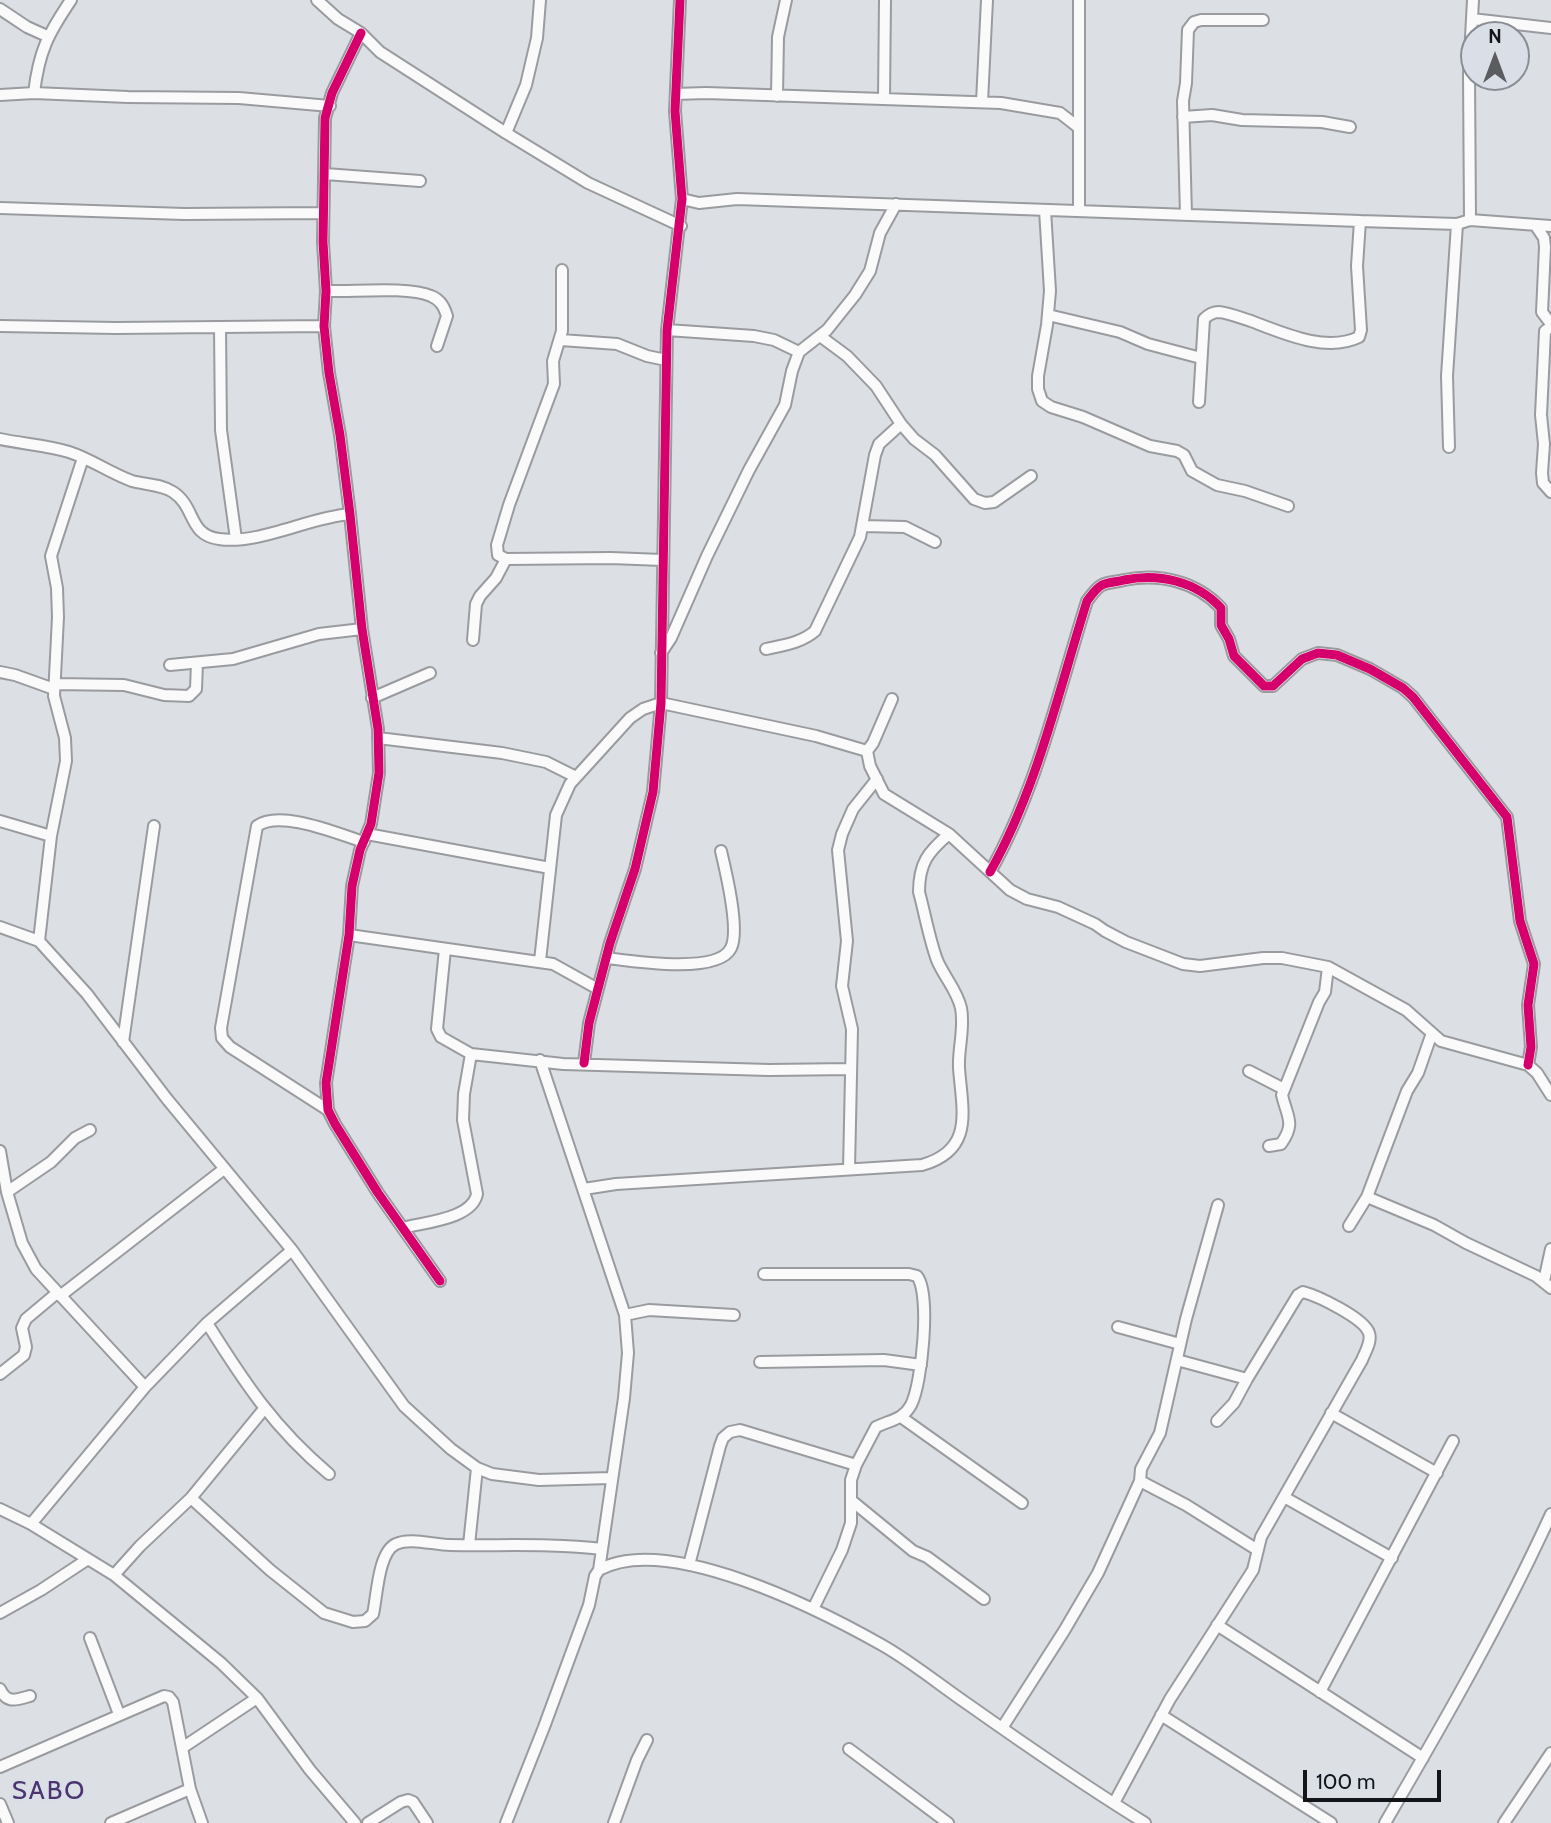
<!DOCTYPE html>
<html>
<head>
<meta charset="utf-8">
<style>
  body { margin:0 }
  #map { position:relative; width:1551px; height:1823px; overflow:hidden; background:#dcdfe4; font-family:Cabin,sans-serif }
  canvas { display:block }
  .north { position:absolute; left:1460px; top:21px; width:70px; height:70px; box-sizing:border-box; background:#d9dee7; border:2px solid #8a8e94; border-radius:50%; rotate:0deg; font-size:19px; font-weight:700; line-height:28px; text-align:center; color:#141518 }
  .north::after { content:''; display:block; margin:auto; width:24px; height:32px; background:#5a5c5f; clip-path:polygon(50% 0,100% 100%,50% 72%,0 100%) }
  .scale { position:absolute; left:1303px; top:1770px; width:138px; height:32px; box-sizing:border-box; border:4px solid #141518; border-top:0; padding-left:9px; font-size:21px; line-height:24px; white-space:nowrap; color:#141518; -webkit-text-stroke:5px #d9dee7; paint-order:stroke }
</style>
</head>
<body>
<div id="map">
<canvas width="1551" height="1823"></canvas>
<div class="north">N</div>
<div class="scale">100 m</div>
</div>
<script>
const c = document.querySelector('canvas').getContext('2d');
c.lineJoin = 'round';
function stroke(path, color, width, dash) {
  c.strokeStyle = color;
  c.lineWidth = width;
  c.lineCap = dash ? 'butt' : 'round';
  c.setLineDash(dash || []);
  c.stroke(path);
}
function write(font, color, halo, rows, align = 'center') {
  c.font = font + ' Cabin,sans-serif';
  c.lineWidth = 5;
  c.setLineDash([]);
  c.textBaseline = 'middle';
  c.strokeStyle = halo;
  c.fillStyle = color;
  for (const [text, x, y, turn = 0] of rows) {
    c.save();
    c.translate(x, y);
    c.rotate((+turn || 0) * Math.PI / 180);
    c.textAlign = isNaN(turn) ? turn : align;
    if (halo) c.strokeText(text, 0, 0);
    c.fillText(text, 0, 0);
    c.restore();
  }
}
const minor = new Path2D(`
  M317,0L338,19L361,33L380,52L506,133L588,183L681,226
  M1079,0V211
  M0,9L27,27L47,36
  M1472,19L1551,28
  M361,33L332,93L325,118L323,242L326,291L324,326L329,373L340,435L350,514L362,629L378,729L379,773L371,824L360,850L352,886L349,935L326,1083L328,1110L335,1124L378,1193L440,1281
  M34,93C39,51 48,34 71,0
  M676,94L706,93L1001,103L1060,113L1078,127
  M0,95L34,93L128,97L239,98L330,106
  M777,96L778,37L786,0
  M884,99L885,0
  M982,102L987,0
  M1183,117L1212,115L1242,120L1322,122L1350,127
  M506,133L526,85L537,38L540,0
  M325,174L420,181
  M682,199L699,203L737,199L1360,221L1457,224L1470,220L1551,226
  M0,208L184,214L323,213
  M1045,210L1050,291L1047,325L1038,376V389L1042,401L1051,407L1083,417L1150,446L1177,451L1184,455L1192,471L1217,485L1245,491L1288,506
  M1186,215L1183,101L1186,83L1188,30L1194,22L1201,20H1263
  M1470,220L1469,74L1473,0
  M1536,226L1544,238L1545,247L1542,312L1551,324
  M562,270V331L553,361L554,384L509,505L497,545L498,555L506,559L611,558L662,560
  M326,291C353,292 408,286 431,296C441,300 444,307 447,316L437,346
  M1048,315L1120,332L1148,344L1201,358
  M0,326L116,328L324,326
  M220,327L221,430L236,539
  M1551,327L1545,331L1541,415L1544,444L1542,473L1543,483L1551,492
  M667,330L754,336L774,340L799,352
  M820,336L847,356L876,386L901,424L914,439L935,455L974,499L985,503L994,502L1031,476
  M561,340L617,344L647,356L666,360
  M1199,402L1204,319C1208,315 1213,312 1219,312C1229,313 1241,318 1251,321C1283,333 1326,353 1359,337L1361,330L1357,266L1360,221
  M0,439C23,444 46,445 69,452C91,459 110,473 132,481C146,485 161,484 173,492C196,507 188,535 219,539C258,545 310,517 350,514
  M1449,447L1447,376L1457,224
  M863,526L905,527L935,542
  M473,640L476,604L480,596L496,578L506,559
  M766,649C784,645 801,643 815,631L860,537L875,455L879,444L901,424
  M661,653L671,638L707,556L749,470L785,405L792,371L799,352L827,330L855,295L870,271L880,233L896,204
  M170,665L233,659L319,634L362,629
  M0,672L15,675L54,689
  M54,684L124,685L164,695L189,696L196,689L197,663
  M372,698L430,673
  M892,699L873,743L867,751L870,766L884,794L949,834L1010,890L1027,899L1058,907L1095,924L1105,931L1126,942L1183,964L1200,966L1263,958H1282L1328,967L1406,1010L1441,1041L1528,1065L1537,1073L1551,1095
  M378,738L502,753L546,762L576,777
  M0,821L51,836
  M367,834L550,868
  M990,872C1037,789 1058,693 1087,601C1091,596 1096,588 1102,585C1108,582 1117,582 1124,580C1159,573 1196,581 1221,608V625L1229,639L1234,656L1264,686H1273L1302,659L1318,653L1337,655L1370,669L1403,688L1413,697L1507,817L1520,921L1534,964L1528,1005L1531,1047L1528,1065
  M0,927L39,941L87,994L167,1099L292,1250L404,1406L451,1449L477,1468L492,1474L539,1480L611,1478
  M349,935L553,964L598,989
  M39,941L51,836L66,761L65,738L54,696L58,617L57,588L51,556L83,458
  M445,949L437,1029L441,1037L471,1054L563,1064L769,1070L851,1069
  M607,958C631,961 718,975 731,948C740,930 726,872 721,851
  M540,961L556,815L570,784L630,718L643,709L661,703L816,736L867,751
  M123,1042L154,826
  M584,1063L589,1023L610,943L635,869L653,792L661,703L667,330L682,199L675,111L680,0
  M1249,1071L1284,1089
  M328,1110L230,1047L222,1038L221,1028L257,826C280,809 338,834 364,842
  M1269,1146L1281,1144C1296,1123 1287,1117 1282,1095L1319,1002L1325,992L1328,967
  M0,1151L7,1192L22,1243L36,1269L145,1387
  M849,1169L852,1029L842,986L847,941L838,850L842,834L853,809L877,779
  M584,1189L616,1184L922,1165C975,1150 962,1110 959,1068C958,1048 965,1028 961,1008C957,990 944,977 937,960C929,938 925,914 919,892C919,863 928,852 949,834
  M7,1192L51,1162L75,1138L90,1130
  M1367,1197L1434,1225L1466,1243L1536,1276L1551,1288
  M1349,1226L1367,1197L1407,1091L1418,1073L1432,1033
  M403,1228C425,1222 472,1219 477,1194L463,1120L464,1094L471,1054
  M764,1274H909L917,1276C931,1294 922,1384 911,1405C903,1420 890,1420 876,1427L856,1465L851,1480V1523L842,1550L813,1609
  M1544,1281L1551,1249
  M60,1296L224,1169
  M625,1315L649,1310L734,1315
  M207,1323C244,1382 274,1428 329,1474
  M1118,1327L1180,1344
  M1177,1360L1247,1379
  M760,1362L884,1360L921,1365
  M0,1374L24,1355L26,1347L22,1328L26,1319L57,1293
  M1331,1413L1437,1473
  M901,1417L1022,1503
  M1140,1481L1186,1505L1256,1549
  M1284,1497L1392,1558
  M191,1498L270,1570L324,1613L353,1622L365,1621L373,1614C377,1597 378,1552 396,1544C410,1537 434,1545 450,1545C501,1546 551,1543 602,1549
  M852,1501L913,1551L927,1557L984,1599
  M0,1509L31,1524L114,1575L221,1663L257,1698L310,1770L355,1823
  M31,1524L145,1387L207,1323L292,1250
  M469,1545L477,1468
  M689,1565L720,1446L723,1438L730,1432L740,1430L856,1465
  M599,1570C667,1532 820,1610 882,1645C912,1662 941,1686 969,1705C1027,1746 1085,1786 1145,1823
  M114,1575L140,1546L191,1498L264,1409
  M0,1613L41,1590L88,1559
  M1217,1625L1423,1758
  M90,1638L119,1714
  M0,1689C7,1704 16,1700 30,1696
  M1320,1692L1453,1441
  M1161,1715L1331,1823
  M1002,1728L1064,1631L1098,1573L1140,1481L1141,1469L1160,1433L1186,1319L1218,1205
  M849,1749L948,1823
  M0,1767L164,1696L169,1697L173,1702L182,1748
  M1114,1803L1170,1699L1253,1570L1261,1537L1362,1360C1365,1352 1372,1342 1369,1333C1364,1318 1318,1296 1303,1292L1298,1295L1247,1379L1234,1403L1217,1421
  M0,1804L8,1823
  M111,1823L190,1789
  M202,1823L190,1789L182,1748L257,1698
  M368,1823L401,1802L408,1800L413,1802L427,1823
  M506,1823L544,1727L589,1605L595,1576L599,1570L624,1398L628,1353L625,1315L540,1060
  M614,1823L637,1760L647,1740
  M1385,1823C1444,1722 1502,1621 1551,1514
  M1504,1823L1551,1753`);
stroke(minor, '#999b9f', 14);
stroke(minor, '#fafafb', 10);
stroke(new Path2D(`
  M361,33L332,93L325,118L323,242L326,291L324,326L329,373L340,435L350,514L362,629L378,729L379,773L371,824L360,850L352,886L349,935L326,1083L328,1110L335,1124L378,1193L440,1281
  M990,872C1037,789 1058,693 1087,601C1091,596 1096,588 1102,585C1108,582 1117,582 1124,580C1159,573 1196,581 1221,608V625L1229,639L1234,656L1264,686H1273L1302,659L1318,653L1337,655L1370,669L1403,688L1413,697L1507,817L1520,921L1534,964L1528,1005L1531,1047L1528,1065
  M584,1063L589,1023L610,943L635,869L653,792L661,703L667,330L682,199L675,111L680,0`), '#d6006c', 9);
c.letterSpacing = '2px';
write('26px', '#4b346f', '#d9dee7', [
  ["SABO",49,1791]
]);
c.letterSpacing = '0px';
</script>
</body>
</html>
